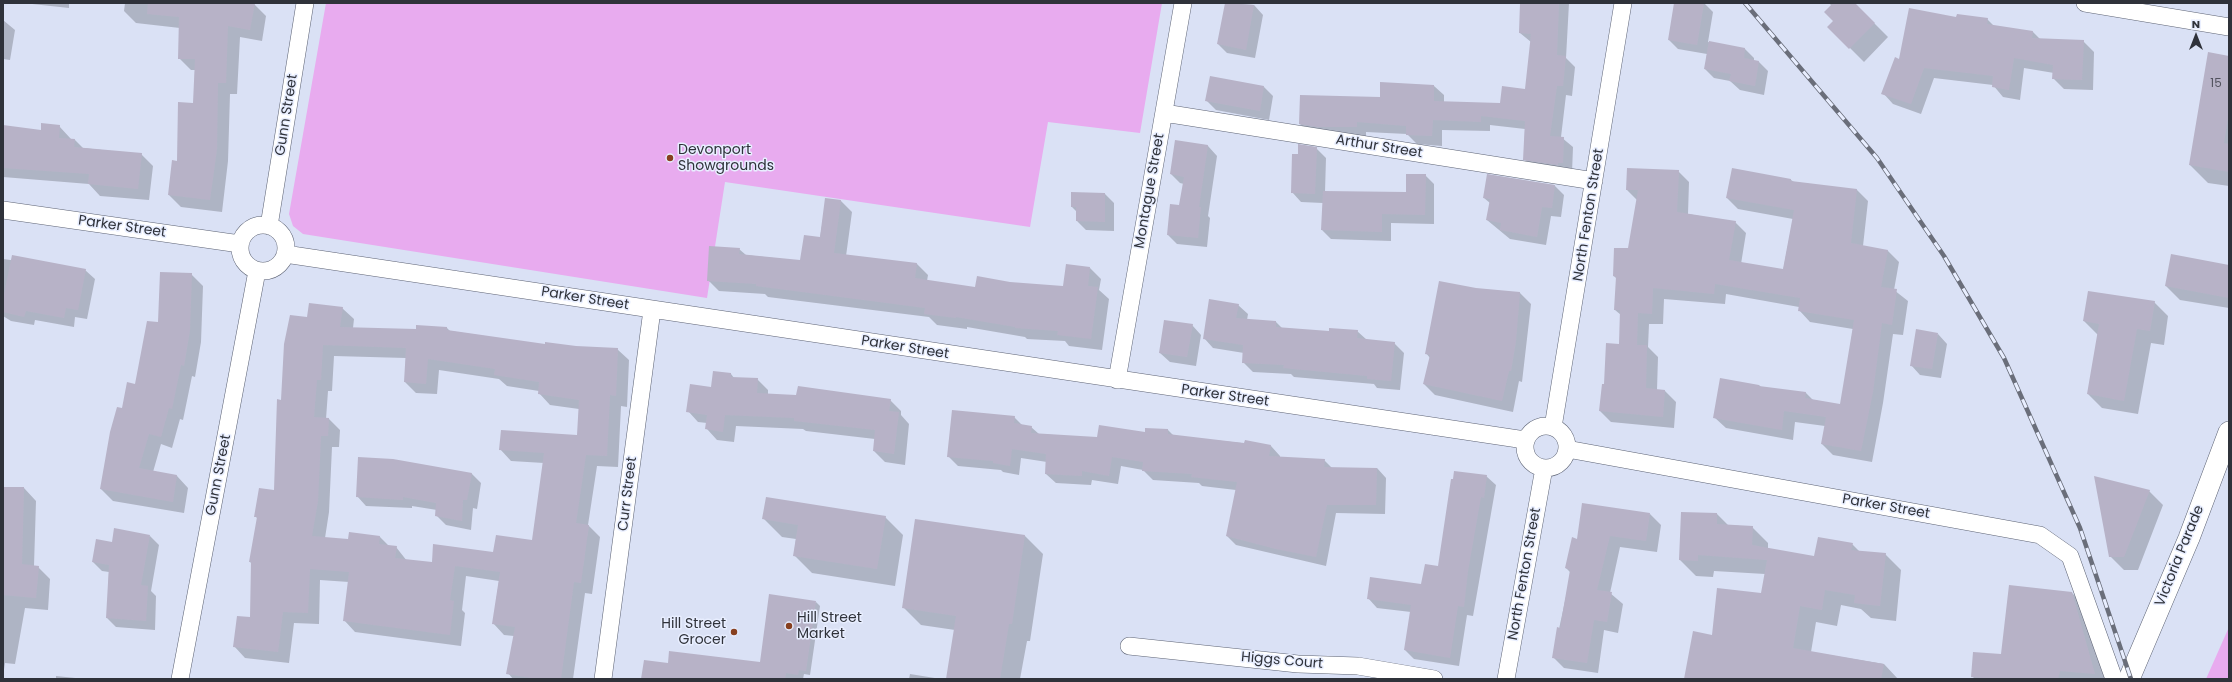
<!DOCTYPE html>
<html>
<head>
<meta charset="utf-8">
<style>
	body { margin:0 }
	#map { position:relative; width:2232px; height:682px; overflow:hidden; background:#dae1f5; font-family:Poppins,sans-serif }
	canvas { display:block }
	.frame { position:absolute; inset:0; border:4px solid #2f323a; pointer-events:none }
	.north { position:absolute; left:2176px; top:16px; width:40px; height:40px; -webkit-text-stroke:3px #e8eeff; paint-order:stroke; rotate:0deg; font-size:11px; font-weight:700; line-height:16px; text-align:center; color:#2f323a }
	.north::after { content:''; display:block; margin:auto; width:14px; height:18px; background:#2f323a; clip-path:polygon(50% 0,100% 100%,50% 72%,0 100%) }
</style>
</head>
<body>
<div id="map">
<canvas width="2232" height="682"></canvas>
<div class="frame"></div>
<div class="north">N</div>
</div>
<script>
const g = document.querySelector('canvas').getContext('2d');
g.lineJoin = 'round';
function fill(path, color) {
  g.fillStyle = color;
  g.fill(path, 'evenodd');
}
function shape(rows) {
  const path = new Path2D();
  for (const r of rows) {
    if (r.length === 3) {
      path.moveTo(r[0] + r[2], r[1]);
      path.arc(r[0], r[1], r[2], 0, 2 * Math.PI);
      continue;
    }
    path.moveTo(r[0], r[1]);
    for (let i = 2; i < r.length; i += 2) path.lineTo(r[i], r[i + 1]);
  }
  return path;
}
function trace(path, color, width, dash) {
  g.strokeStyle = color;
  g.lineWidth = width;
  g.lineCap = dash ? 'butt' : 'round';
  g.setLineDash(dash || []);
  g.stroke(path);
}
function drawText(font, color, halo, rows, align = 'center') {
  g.font = font + ' Poppins,sans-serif';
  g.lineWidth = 3;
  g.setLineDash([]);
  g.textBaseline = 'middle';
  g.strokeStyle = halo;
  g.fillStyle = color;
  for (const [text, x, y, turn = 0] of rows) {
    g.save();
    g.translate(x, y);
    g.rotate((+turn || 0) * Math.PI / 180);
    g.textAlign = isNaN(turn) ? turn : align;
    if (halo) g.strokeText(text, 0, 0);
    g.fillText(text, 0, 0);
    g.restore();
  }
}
const green = shape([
	[326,3,1162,3,1140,133,1048,122,1030,227,725,182,707,298,303,234,293,226,289,214],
	[2229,627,2229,679,2206,679]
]);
const shadow = shape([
	[23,3,69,3,69,8],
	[125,3,246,3,254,4,266,16,262,41,240,37,237,94,230,94,228,161,222,212,181,207,169,195,194,104,195,70,191,70,179,58,180,28,136,23,124,11],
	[1226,3,1254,5,1263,15,1255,58,1227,53,1218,44],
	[1521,3,1569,3,1566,58,1575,67,1572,96,1566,95,1561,137,1573,147,1572,173,1534,169,1524,159,1525,129,1490,125,1490,131,1442,130,1442,146,1417,144,1407,134,1366,132,1366,137,1310,134,1300,124,1381,98,1434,86,1444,95,1444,102,1501,104,1526,90,1531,42,1520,33],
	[1675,3,1704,3,1713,12,1708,42,1745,49,1754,58,1754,61,1759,62,1768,71,1764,95,1740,90,1730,81,1714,78,1705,69,1707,54,1678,49,1669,40],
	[1829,3,1854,3,1888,37,1864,62,1829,27,1834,21,1832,6],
	[1957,18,1987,19,1995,27,2033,32,2040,39,2083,41,2094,52,2093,90,2064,89,2053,78,2054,73,2024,68,2020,100,2003,97,1993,85,1934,78,1921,114,1893,104,1883,93,1900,60],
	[3,20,15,30,10,60,3,59],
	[2229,57,2229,186,2208,183,2190,165],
	[1264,87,1273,96,1269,120,1216,110,1206,100],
	[3,126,42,131,59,126,71,139,75,140,83,148,141,154,153,166,149,200,100,196,89,184,3,177],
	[1176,141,1208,146,1217,156,1208,216,1210,218,1207,247,1177,244,1168,235,1180,206,1184,184,1180,183,1171,174],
	[1316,148,1326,158,1325,192,1407,193,1425,175,1434,184,1434,224,1391,223,1391,241,1331,239,1322,230,1323,203,1301,202,1292,192,1299,155],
	[1678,171,1689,182,1688,214,1735,222,1746,233,1741,264,1783,271,1793,219,1738,209,1727,198,1791,180,1794,182,1857,190,1868,201,1863,246,1888,251,1899,262,1894,290,1908,301,1903,335,1893,334,1883,403,1872,462,1833,455,1822,444,1825,426,1795,422,1793,440,1726,428,1714,417,1759,385,1761,387,1806,393,1813,400,1841,405,1853,329,1810,322,1799,310,1799,307,1726,294,1725,304,1664,299,1663,324,1649,324,1648,347,1658,357,1657,390,1665,391,1676,402,1674,428,1611,422,1600,411,1605,385,1620,345,1621,315,1615,310,1617,279,1614,276,1629,249,1637,200,1627,190],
	[1555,186,1564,195,1561,217,1551,216,1546,245,1510,239,1487,220,1490,203,1484,198],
	[1105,194,1114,203,1114,231,1086,230,1077,221,1077,212,1072,207],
	[826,199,841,201,852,212,846,256,917,264,928,275,927,281,976,288,1010,283,1064,287,1090,268,1101,279,1099,290,1109,299,1102,350,1069,346,1065,341,1027,339,1025,337,967,327,967,329,937,325,929,317,768,297,765,294,719,291,708,280,739,249,746,255,801,261,820,238],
	[3,259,85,270,95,279,87,319,75,317,74,327,35,320,34,325,11,321,3,316],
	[2229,266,2229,308,2180,300,2166,286],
	[191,274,203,286,201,342,195,377,192,376,183,420,180,419,172,448,161,444,153,472,177,476,188,488,184,513,113,501,101,489,123,409,136,385,159,323],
	[1476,289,1520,293,1531,304,1522,382,1519,381,1513,412,1435,395,1424,384,1430,358,1426,353],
	[2154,302,2168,316,2164,345,2151,343,2138,414,2102,408,2088,394,2098,335,2084,321],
	[1238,305,1248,314,1247,320,1276,322,1282,328,1330,332,1357,331,1367,340,1394,343,1404,353,1400,390,1377,388,1374,384,1294,377,1291,374,1253,372,1243,362,1244,353,1213,348,1204,338],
	[342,308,354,319,353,328,417,330,447,328,450,331,546,345,617,349,629,360,627,407,621,406,618,467,597,466,588,525,600,537,592,594,585,593,573,679,513,679,508,673,514,636,504,635,493,623,499,581,466,576,462,610,465,613,461,646,355,632,344,620,349,582,320,580,319,624,294,623,289,663,245,658,234,646,251,619,252,564,250,562,258,519,255,516,275,492,282,401,308,318],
	[334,356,406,358,405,382,416,393,437,394,439,370,499,379,507,386,539,391,539,393,550,405,579,409,578,436,500,449,511,461,544,463,533,541,494,554,433,563,407,561,396,547,389,546,380,537,349,540,325,538,329,512,332,447,339,447,340,430,329,419,326,419,328,391,332,391],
	[1192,325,1201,335,1196,366,1170,362,1160,353],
	[1938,334,1947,344,1941,378,1920,375,1911,365],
	[731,374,734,378,757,379,768,390,768,395,890,400,901,411,901,415,909,424,905,465,885,462,874,451,875,439,806,431,803,429,736,426,734,442,717,440,707,429,707,423,698,422,688,411,712,388],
	[1014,417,1022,425,1031,427,1039,434,1098,438,1168,430,1174,436,1271,446,1280,456,1280,458,1324,460,1332,468,1377,468,1386,478,1385,514,1336,513,1326,566,1236,545,1227,536,1236,490,1202,486,1199,483,1153,480,1143,470,1121,466,1118,484,1092,480,1091,485,1056,483,1046,474,1047,462,1021,458,1019,475,1003,472,1001,470,958,466,948,456],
	[394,460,472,474,481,483,477,509,473,508,471,530,446,525,437,516,437,510,412,506,412,508,366,506,357,496],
	[1486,476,1496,485,1473,616,1467,615,1459,666,1414,659,1405,650,1411,612,1377,608,1368,598,1422,585,1439,567],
	[3,488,24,488,36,501,34,566,38,567,50,579,48,610,25,608,15,664,5,663,3,676],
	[2149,491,2163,505,2138,570,2124,570,2110,556],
	[1650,514,1661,525,1657,552,1620,547,1610,593,1623,604,1618,633,1604,630,1598,673,1564,668,1553,657,1571,573,1566,568,1578,540],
	[1717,514,1728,525,1752,527,1768,543,1768,549,1815,557,1852,544,1860,552,1885,554,1901,570,1896,621,1871,618,1861,609,1841,605,1837,626,1816,622,1811,652,1884,664,1898,679,1685,679,1713,636,1762,594,1765,574,1714,571,1713,577,1696,576,1680,560],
	[885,517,903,535,895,586,812,573,794,555,796,539,782,537,764,519],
	[916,521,1025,536,1043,554,1030,641,1027,641,1020,679,947,679,955,630,921,625,903,607],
	[150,536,159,545,151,591,156,596,155,630,116,627,107,618,109,572,102,571,93,562],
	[2072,593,2090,611,2109,679,1975,679,1972,676,2002,655],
	[816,602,820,606,810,675,804,674,803,679,642,679,669,664,761,663],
	[910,674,941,679,909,679],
	[56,676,85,679,56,679]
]);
const building = shape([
	[148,3,255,3,250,30,228,26,226,83,218,83,217,149,210,200,168,195,172,160,177,161,178,102,193,103,195,59,178,59,179,17,147,14],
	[1225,3,1254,5,1246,50,1217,44],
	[1520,3,1559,3,1557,55,1566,56,1563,86,1557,86,1550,136,1564,137,1563,163,1558,163,1558,165,1523,160,1525,121,1481,116,1481,122,1433,120,1432,136,1406,135,1406,126,1357,122,1357,127,1317,127,1299,124,1300,95,1380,97,1380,82,1434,85,1434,101,1500,103,1502,86,1525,89,1531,34,1519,33],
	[1674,3,1704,3,1697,45,1668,40],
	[1833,3,1855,3,1875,23,1849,49,1827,27,1833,21,1824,12],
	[1909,8,1956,17,1957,14,1988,18,1987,24,2033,31,2032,38,2084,40,2082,80,2052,79,2053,65,2014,58,2009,90,1992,87,1993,76,1924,68,1911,104,1881,94,1895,57,1899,59],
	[1709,41,1745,48,1744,58,1759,61,1755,86,1729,81,1731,74,1704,69],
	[2208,52,2229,56,2229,112,2224,143,2229,144,2229,172,2189,165],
	[1210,76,1264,86,1260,111,1205,101],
	[41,123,60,125,59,138,75,139,74,147,142,153,138,189,88,184,89,174,3,168,3,125,41,130],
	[1175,140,1208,145,1199,207,1201,207,1198,238,1167,235,1170,204,1179,205,1184,177,1170,174],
	[1298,144,1317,147,1315,194,1291,193,1292,154,1298,154],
	[1627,168,1679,170,1677,212,1736,221,1729,260,1783,269,1794,210,1726,198,1732,168,1791,179,1791,181,1857,189,1851,243,1888,250,1881,287,1897,289,1892,325,1882,323,1873,392,1861,451,1821,444,1826,417,1784,411,1782,430,1713,418,1720,378,1759,385,1759,386,1806,392,1805,398,1840,404,1854,320,1798,311,1800,298,1715,284,1714,294,1653,288,1652,314,1638,313,1637,345,1647,345,1646,388,1665,390,1663,417,1599,411,1602,384,1604,384,1606,343,1619,344,1620,310,1614,310,1616,277,1613,276,1614,248,1628,248,1638,190,1626,190],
	[1406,174,1426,174,1425,215,1382,214,1382,232,1321,230,1323,191,1406,192],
	[1487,174,1555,185,1552,208,1542,207,1537,237,1500,230,1501,223,1486,220,1490,199,1483,198],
	[1071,192,1105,193,1105,222,1076,221,1076,207,1071,207],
	[825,198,841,200,834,253,917,263,915,278,975,287,977,276,1010,282,1063,286,1066,264,1090,267,1088,286,1098,287,1091,339,1057,335,1058,331,1015,328,1015,327,956,317,956,318,924,314,925,308,756,286,756,284,707,281,709,246,740,248,739,254,800,260,804,235,820,237],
	[2171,254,2229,265,2229,298,2165,286],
	[12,255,86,269,78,310,66,308,64,318,26,311,24,317,3,312,3,299],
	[160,272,192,273,190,330,184,366,181,365,172,409,169,408,161,437,149,434,139,468,177,475,173,502,100,489,110,432,117,407,122,408,127,382,135,384,147,321,158,322],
	[1439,281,1476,288,1520,292,1516,341,1511,371,1509,371,1502,401,1423,384,1430,355,1425,354],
	[2088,291,2155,301,2150,331,2137,329,2124,401,2087,394,2099,324,2083,321],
	[1209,299,1239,304,1236,318,1276,321,1276,327,1329,331,1329,328,1358,330,1357,338,1395,342,1391,381,1367,379,1367,376,1283,368,1284,365,1242,363,1243,345,1203,339],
	[309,303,343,307,340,327,416,329,416,325,447,327,447,330,545,344,545,342,576,346,618,348,616,396,610,395,607,456,586,455,576,523,589,525,581,583,574,582,561,679,537,679,506,674,515,627,492,624,500,572,455,566,450,600,454,601,450,635,343,621,349,572,310,569,308,613,283,612,278,652,233,647,237,616,250,617,251,562,249,562,257,517,254,517,259,488,274,490,277,399,281,400,284,344,290,315,307,317],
	[323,345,406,348,404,382,426,384,428,359,495,369,494,375,539,382,538,394,579,400,577,435,501,430,499,450,544,453,532,540,496,535,493,552,433,544,432,562,395,558,397,546,379,544,380,536,349,532,348,539,312,536,318,501,321,436,328,436,329,418,314,417,317,380,321,380],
	[1164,320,1193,324,1187,357,1159,353],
	[1916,329,1938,333,1932,369,1910,366],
	[713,371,731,373,731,377,758,378,757,393,796,395,798,386,891,399,889,411,899,412,894,454,873,451,875,430,794,421,794,418,725,415,723,432,705,429,707,415,686,412,690,384,711,387],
	[952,410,1015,416,1014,423,1032,426,1031,433,1097,437,1099,425,1145,432,1145,428,1168,429,1168,434,1244,443,1245,440,1271,445,1269,456,1325,459,1324,467,1377,468,1376,505,1327,505,1316,557,1276,549,1226,536,1237,482,1191,477,1192,474,1142,471,1143,462,1112,457,1109,476,1082,471,1082,476,1045,474,1046,454,1012,449,1010,466,993,463,993,461,947,457],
	[358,457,393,459,472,473,467,500,463,500,462,521,435,516,436,503,403,497,403,500,356,497],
	[1454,471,1487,475,1484,498,1481,497,1468,571,1464,607,1458,606,1450,658,1404,650,1411,605,1367,599,1370,577,1421,584,1425,564,1438,566,1451,479,1453,479],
	[2094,476,2150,490,2124,557,2109,557],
	[3,487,24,487,22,564,39,566,36,598,3,595],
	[766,497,886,516,877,569,793,556,798,525,762,519],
	[1582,503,1650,513,1646,541,1610,536,1597,590,1612,592,1607,622,1594,620,1587,663,1552,658,1557,627,1560,628,1570,570,1565,568,1572,537,1577,539],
	[1681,512,1717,513,1717,524,1753,526,1752,545,1814,556,1818,537,1853,543,1851,550,1886,553,1880,606,1854,603,1855,595,1825,590,1822,610,1800,606,1793,648,1884,664,1881,679,1684,679,1693,631,1712,635,1717,588,1761,593,1767,560,1698,555,1698,561,1679,560],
	[915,519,1025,535,1012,624,1009,624,1000,679,946,679,956,616,902,608],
	[114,528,150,535,141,585,148,586,146,621,106,618,109,565,92,562,96,539,112,542],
	[2009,585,2072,592,2095,674,2060,671,2058,679,1995,679,1971,677,1973,652,2001,654],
	[769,594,816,601,806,671,799,670,798,675,786,673,785,679,641,679,644,660,668,663,669,651,760,662]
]);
const minor = shape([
	[2085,3,2229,27],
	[1164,113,1594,181],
	[3,210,240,244],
	[263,248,23],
	[269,226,305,3],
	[285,254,1525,440],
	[1117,380,1183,3],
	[1546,447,21],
	[1553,427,1623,3],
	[1567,449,2040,535,2070,556,2114,679],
	[1129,646,1298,664,1358,666,1434,679],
	[180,679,257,271],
	[603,679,652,310],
	[1506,679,1544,468]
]);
const tertiary = shape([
	[2129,679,2189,538,2229,432]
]);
const rail = shape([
	[1745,3,1877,158,1944,256,2004,358,2080,528,2131,679]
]);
const markers = [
	[670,158,4,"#873f1f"],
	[789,626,4,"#873f1f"],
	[734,632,4,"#873f1f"]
];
const numberNames = [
	["15",2216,84]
];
const streetNames = [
	["Gunn Street",287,115,-81],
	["Arthur Street",1379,147,9],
	["Montague Street",1150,191,-80],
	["North Fenton Street",1589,215,-81],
	["Parker Street",122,227,8],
	["Parker Street",585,299,9],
	["Parker Street",905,348,9],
	["Parker Street",1225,396,8],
	["Gunn Street",219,475,-79],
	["Curr Street",628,494,-83],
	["Parker Street",1886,507,10],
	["Victoria Parade",2180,556,-68],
	["North Fenton Street",1525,574,-80],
	["Higgs Court",1282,661,5]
];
const poiNames = [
	["Devonport",678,150],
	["Showgrounds",678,166],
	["Hill Street",797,618],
	["Market",797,634],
	["Hill Street",726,624,"right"],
	["Grocer",726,640,"right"]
];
fill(green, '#e8abef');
fill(shadow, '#0003');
fill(building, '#b7b2c7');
trace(minor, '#5e6475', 18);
trace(tertiary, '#5e6475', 22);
trace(minor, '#fff', 17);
trace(tertiary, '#fff', 21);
trace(rail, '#6a6e7a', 4.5);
trace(rail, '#e8eeff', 3, [9]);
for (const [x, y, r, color] of markers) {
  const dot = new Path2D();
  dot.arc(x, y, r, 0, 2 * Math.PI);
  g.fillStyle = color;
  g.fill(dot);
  trace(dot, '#e8eeff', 1.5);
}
drawText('12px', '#51525d', null, numberNames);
drawText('14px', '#2f323a', '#e8eeff', streetNames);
drawText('14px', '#2f323a', '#e8eeff', poiNames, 'left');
</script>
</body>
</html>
